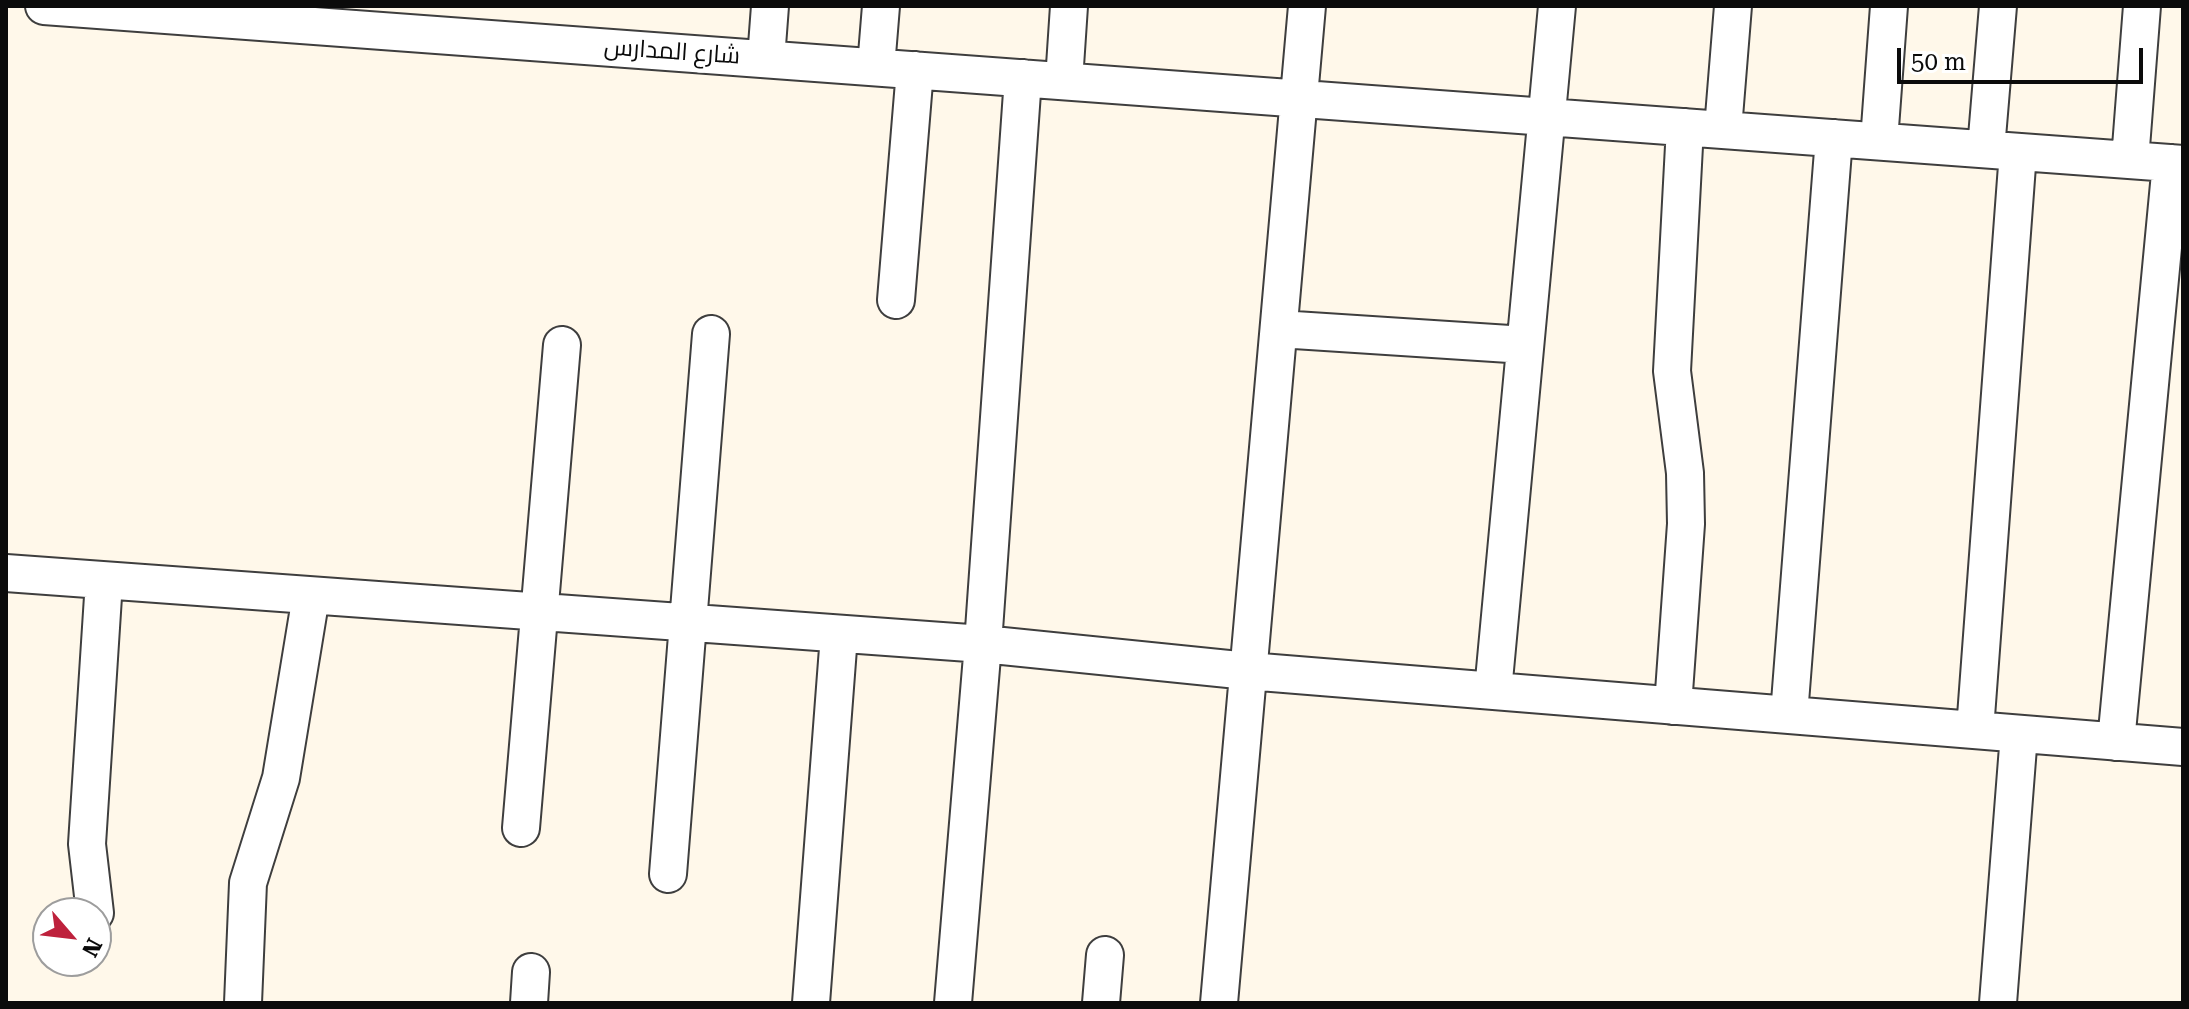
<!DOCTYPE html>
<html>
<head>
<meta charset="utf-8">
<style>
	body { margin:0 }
	#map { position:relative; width:2189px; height:1009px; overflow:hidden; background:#fff8ea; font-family:"Roboto Serif",serif }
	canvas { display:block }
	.frame { position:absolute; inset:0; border:8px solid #0b0b0b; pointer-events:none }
	.north { position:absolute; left:32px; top:897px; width:80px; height:80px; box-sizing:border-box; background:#fff; border:2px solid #9d9d9d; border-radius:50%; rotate:118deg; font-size:22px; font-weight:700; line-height:32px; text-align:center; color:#0b0b0b }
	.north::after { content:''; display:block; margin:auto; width:28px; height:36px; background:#be213c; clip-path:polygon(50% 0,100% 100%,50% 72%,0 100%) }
	.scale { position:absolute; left:1897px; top:48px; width:246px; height:36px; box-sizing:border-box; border:4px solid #0b0b0b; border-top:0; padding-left:10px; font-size:24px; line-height:28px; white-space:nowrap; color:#0b0b0b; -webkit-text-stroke:6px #fff; paint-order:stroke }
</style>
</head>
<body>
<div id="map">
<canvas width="2189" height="1009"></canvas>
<div class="frame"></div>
<div class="north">N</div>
<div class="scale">50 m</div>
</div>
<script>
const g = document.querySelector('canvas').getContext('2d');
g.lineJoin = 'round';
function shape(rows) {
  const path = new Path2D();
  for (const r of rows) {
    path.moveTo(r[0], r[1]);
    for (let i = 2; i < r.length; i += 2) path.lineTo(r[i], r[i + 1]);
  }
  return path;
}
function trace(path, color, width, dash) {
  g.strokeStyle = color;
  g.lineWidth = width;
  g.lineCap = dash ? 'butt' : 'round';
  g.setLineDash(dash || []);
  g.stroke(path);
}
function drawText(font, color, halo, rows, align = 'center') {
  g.font = font + ' "Roboto Serif",Cairo,serif';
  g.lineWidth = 8;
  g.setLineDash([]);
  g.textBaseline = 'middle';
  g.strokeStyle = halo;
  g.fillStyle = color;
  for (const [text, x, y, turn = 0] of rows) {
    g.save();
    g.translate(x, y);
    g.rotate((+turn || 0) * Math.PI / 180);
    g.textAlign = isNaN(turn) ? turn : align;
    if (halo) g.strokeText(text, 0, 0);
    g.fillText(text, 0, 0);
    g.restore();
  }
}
const street = shape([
	[44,6,2183,164],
	[766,59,770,6],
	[876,67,881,6],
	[1064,81,1069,6],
	[1723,129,1733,6],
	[1879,141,1889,6],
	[1986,149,1998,6],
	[2130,160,2142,6],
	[896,300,915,70],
	[1279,329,1525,345],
	[6,573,983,644,1248,671,2183,747],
	[1493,691,1557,6],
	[1673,706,1686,524,1685,473,1672,371,1685,127],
	[1789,715,1834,138],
	[1975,730,2018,152],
	[2116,742,2171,163],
	[521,828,562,345],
	[668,874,711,334],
	[95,913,87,844,104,581],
	[243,1003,248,883,281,778,311,596],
	[529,1003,531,972],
	[811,1003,839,635],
	[953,1003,983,644,1023,78],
	[1101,1003,1105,955],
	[1219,1003,1307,6],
	[1998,1003,2019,734]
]);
const streetNames = [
	["شارع المدارس",672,52,4]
];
trace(street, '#3e3e3e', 40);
trace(street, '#fff', 36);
drawText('24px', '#0b0b0b', '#fff', streetNames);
</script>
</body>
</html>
